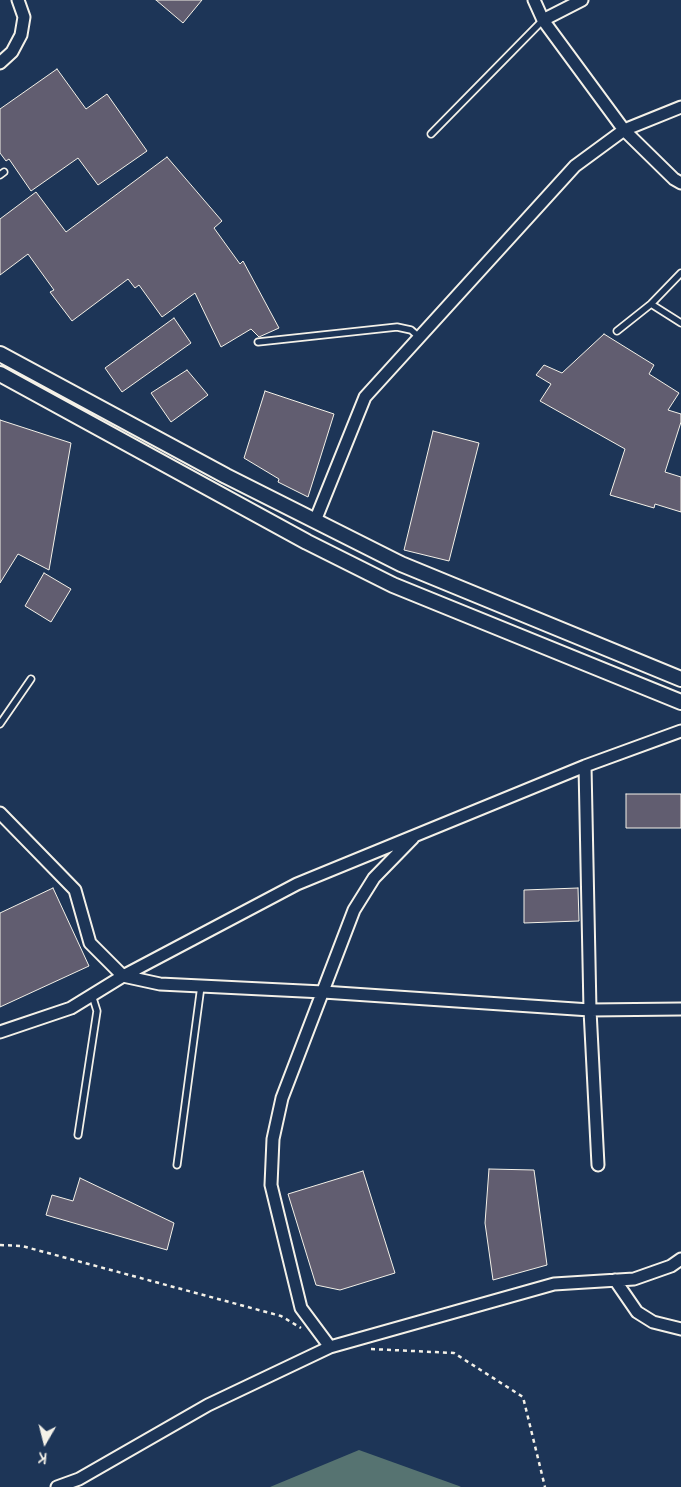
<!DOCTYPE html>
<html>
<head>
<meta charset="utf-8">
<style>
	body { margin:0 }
	#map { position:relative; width:681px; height:1487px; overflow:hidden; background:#1d3557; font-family:Pangolin,sans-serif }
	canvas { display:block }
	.north { position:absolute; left:20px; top:1417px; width:50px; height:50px; -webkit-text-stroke:4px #1d3557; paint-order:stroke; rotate:188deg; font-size:14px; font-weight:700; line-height:20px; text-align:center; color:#f4f1e8 }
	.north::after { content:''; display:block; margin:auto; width:18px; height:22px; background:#f4f1e8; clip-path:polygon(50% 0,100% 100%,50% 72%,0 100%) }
</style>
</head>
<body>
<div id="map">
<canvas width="681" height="1487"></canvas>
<div class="north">K</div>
</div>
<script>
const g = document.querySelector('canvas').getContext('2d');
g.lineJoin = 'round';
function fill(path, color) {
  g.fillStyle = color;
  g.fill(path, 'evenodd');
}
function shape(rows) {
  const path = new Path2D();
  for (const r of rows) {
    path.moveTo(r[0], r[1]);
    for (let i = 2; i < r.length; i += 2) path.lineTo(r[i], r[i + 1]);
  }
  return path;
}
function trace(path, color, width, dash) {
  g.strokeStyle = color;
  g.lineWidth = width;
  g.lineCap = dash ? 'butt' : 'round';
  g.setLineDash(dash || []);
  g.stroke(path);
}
const green = shape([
	[359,1450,459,1486,461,1487,270,1487]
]);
const building = shape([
	[156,0,202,0,183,23,156,0],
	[57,69,86,109,107,94,147,151,98,185,78,158,31,191,9,159,6,161,0,153,0,109,57,69],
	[167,157,222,221,214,228,240,264,243,261,279,328,259,337,251,329,221,347,195,293,162,317,139,285,135,288,128,279,72,321,50,292,54,290,28,254,0,275,0,219,36,192,66,232,167,157],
	[174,318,191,343,122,392,105,368,174,318],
	[604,334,654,365,649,374,679,393,668,410,681,414,681,422,665,472,681,477,681,512,655,504,654,508,610,495,625,449,540,401,551,384,536,375,544,365,562,373,604,334],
	[187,370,208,395,171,422,151,393,187,370],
	[265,391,334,414,308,497,278,482,279,479,244,458,265,391],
	[0,420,71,443,49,570,18,554,0,583,0,420],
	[433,431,479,443,449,561,404,550,433,431],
	[44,573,71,589,51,622,25,606,44,573],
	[626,794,681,794,681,828,626,828,626,794],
	[53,888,89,966,0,1007,0,913,53,888],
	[578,888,579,921,524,923,524,890,578,888],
	[489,1169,534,1170,547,1265,493,1280,485,1223,489,1169],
	[363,1171,395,1273,340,1290,316,1285,288,1194,363,1171],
	[80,1178,174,1223,167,1250,46,1215,52,1195,73,1201,80,1178]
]);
const path = shape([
	[0,1245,22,1246,281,1316,301,1328],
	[371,1349,454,1353,523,1397,545,1487]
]);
const service = shape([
	[431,134,543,20],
	[0,175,4,172],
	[651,304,681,323],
	[617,331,651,304,681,273],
	[258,342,397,327,411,330,419,337],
	[0,724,31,679],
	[78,1135,97,1011,92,995],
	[177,1165,201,986]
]);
const minor = shape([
	[534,0,543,20,624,130,674,179,681,183],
	[543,20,582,0],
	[0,63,12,52,21,35,24,17,18,0],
	[315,521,365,397,575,166,624,130,681,107],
	[585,766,590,1010,598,1165],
	[0,813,75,890,90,943,123,976,160,984,323,992,590,1010,681,1009],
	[0,1032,71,1008,123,976,297,884,585,766,681,731],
	[615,1280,637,1312,653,1322,681,1329],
	[330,1347,301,1308,271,1185,273,1139,282,1098,354,910,374,878,413,838],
	[57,1487,79,1479,208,1405,330,1347,554,1284,634,1279,671,1266,681,1259]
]);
const tertiary = shape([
	[0,354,226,476,401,564,681,679],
	[0,374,307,542,393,585,681,702]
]);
fill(green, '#567371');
fill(building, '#615d70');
trace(building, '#f4f1e8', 1);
trace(service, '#f4f1e8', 9);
trace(minor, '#f4f1e8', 15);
trace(tertiary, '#f4f1e8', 18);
trace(path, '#f4f1e8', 2.5, [4, 4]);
trace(service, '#1d3557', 5.5);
trace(minor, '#1d3557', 11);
trace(tertiary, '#1d3557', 14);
</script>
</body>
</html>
